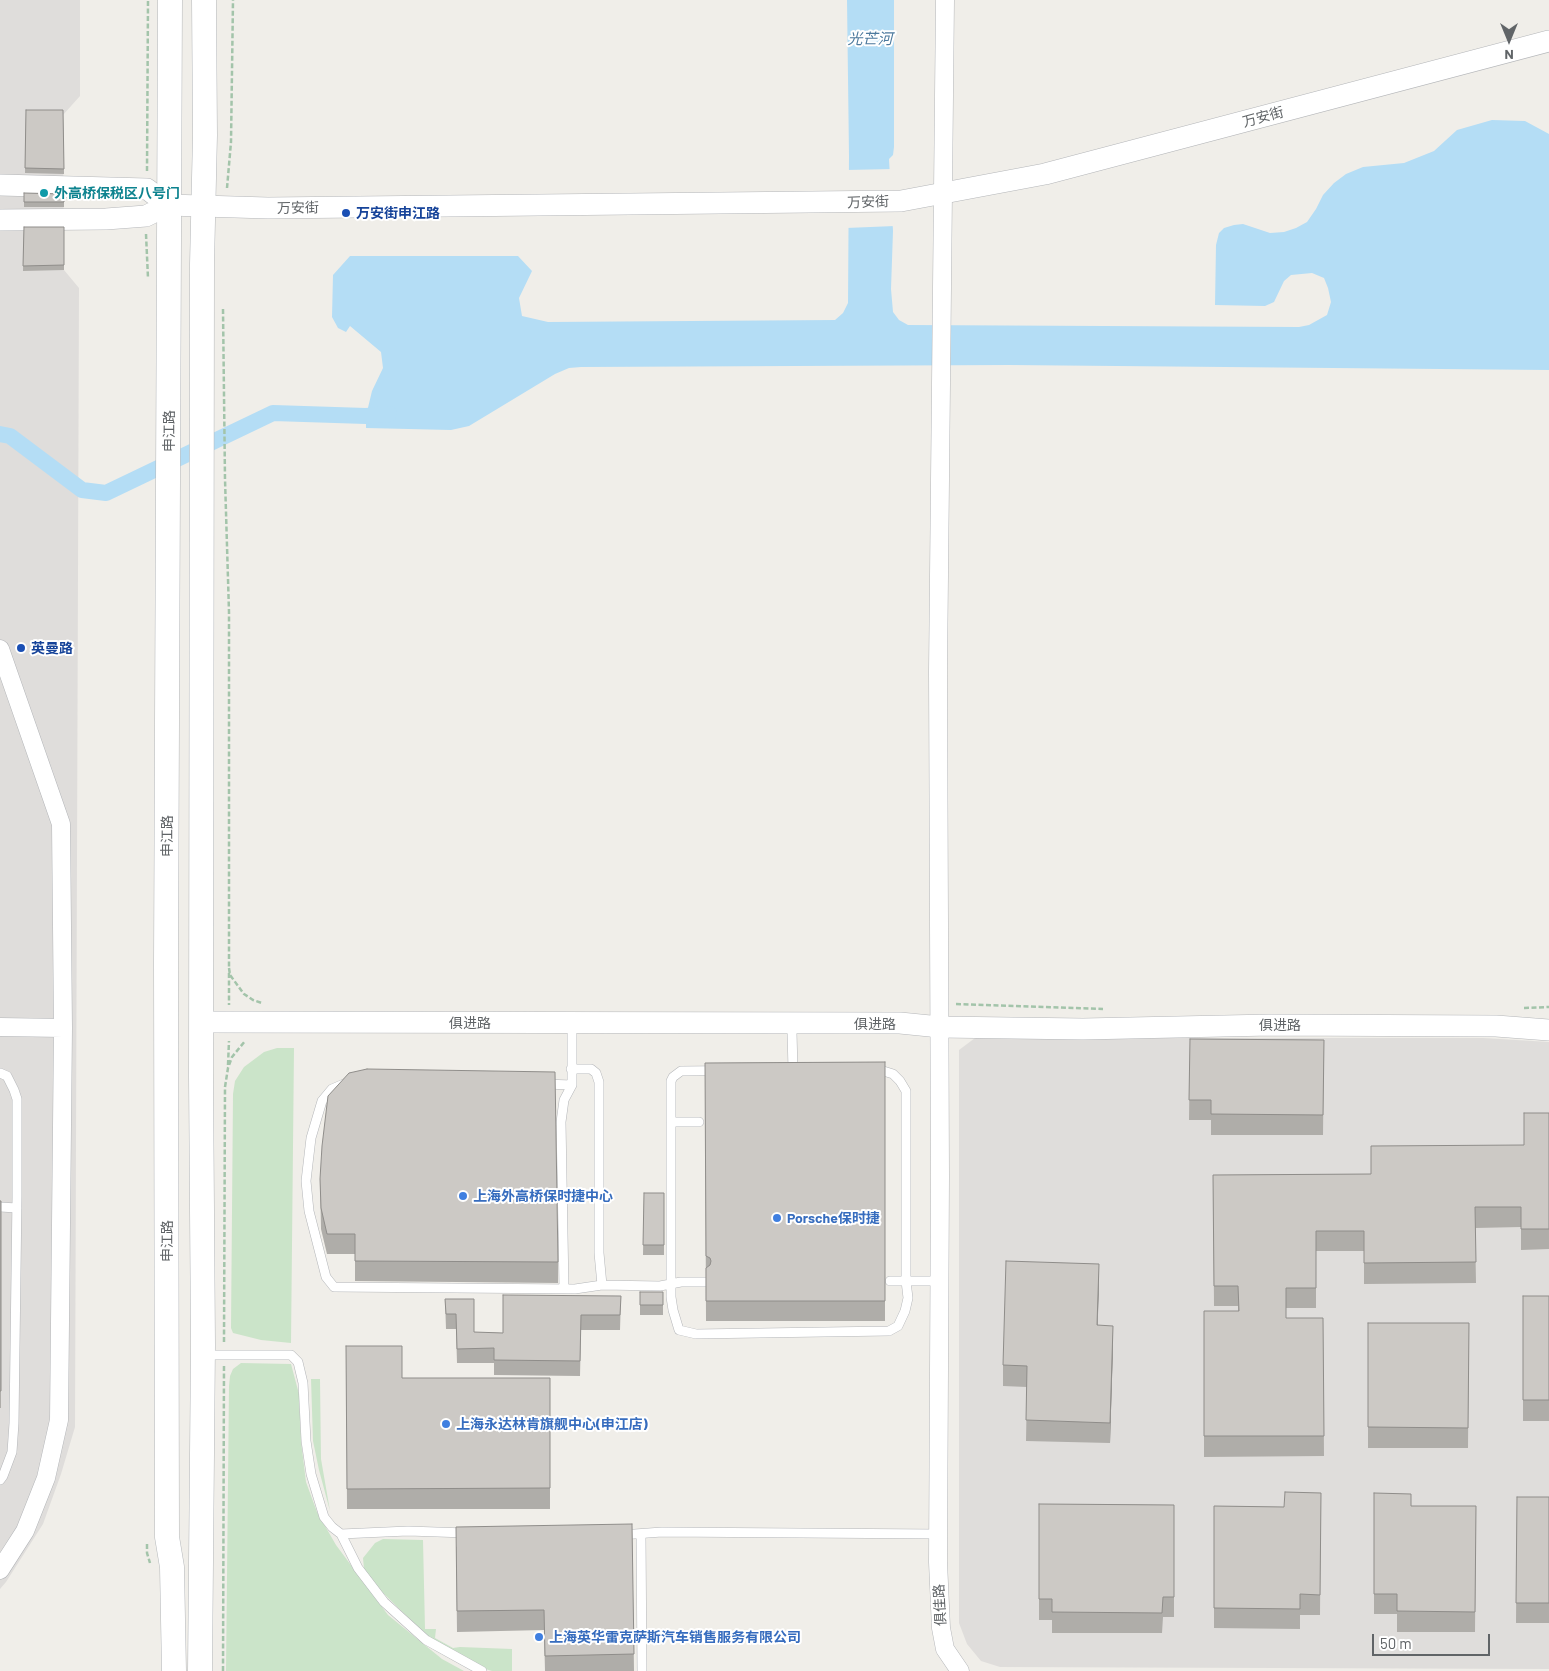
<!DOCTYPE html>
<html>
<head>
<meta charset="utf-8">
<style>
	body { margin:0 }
	#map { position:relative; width:1549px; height:1671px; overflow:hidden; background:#f0eee9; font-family:Barlow,sans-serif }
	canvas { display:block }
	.north { position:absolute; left:1484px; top:15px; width:50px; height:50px; -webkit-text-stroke:4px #fff; paint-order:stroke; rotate:180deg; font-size:14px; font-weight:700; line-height:20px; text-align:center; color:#606467 }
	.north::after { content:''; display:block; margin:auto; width:18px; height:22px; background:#606467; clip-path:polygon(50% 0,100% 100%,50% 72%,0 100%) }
	.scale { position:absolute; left:1372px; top:1634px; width:118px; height:22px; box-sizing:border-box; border:2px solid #606467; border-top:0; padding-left:6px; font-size:15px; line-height:18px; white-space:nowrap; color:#606467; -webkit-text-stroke:4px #fff; paint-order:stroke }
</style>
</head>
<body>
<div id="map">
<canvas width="1549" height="1671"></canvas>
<div class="north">N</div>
<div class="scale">50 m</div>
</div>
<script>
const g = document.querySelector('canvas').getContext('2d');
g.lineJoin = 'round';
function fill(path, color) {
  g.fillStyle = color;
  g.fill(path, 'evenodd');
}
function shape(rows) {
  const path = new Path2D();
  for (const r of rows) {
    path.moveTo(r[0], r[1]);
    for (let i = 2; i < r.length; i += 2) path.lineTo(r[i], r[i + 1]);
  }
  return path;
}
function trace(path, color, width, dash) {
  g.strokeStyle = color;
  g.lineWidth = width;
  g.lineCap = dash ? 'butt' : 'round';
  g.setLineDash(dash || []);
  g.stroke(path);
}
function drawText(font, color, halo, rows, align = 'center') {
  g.font = font + ' Barlow,"Noto Sans SC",sans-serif';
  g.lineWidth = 4;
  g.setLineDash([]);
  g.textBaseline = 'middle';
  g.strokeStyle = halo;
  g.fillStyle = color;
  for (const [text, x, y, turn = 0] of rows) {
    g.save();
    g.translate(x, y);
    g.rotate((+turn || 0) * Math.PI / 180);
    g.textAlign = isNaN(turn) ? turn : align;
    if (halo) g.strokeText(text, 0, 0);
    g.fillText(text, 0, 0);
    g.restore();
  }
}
const industrial = shape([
	[0,0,80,0,80,96,63,115,64,270,79,288,75,1427,61,1474,43,1524,6,1582,0,1589],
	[975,1038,1483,1038,1549,1042,1549,1669,1000,1667,981,1661,967,1644,959,1623,959,1050]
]);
const green = shape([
	[277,1048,294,1048,291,1343,261,1340,233,1333,231,1328,233,1094,235,1081,244,1067,264,1052],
	[241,1363,291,1364,299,1394,301,1441,306,1482,317,1512,336,1545,388,1615,442,1659,464,1671,226,1671,229,1386,230,1376,233,1369],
	[311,1379,320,1379,321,1459,330,1511,319,1470,313,1441],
	[383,1539,423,1540,425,1629,436,1629,435,1638,453,1648,460,1647,512,1649,512,1671,492,1671,479,1667,428,1637,378,1588,364,1569,363,1558,375,1543]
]);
const water = shape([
	[847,0,894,0,894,147,893,155,889,159,893,231,891,289,893,312,899,320,908,325,1299,327,1309,325,1327,315,1331,302,1328,288,1324,278,1312,273,1291,275,1284,281,1274,302,1265,306,1215,305,1216,245,1219,233,1224,228,1234,225,1243,224,1270,233,1284,232,1296,228,1307,222,1316,209,1323,195,1334,183,1346,174,1363,167,1404,163,1434,151,1457,130,1492,120,1525,121,1549,134,1549,370,1009,365,581,367,569,368,555,374,469,426,451,430,366,428,366,416,372,391,383,368,381,352,350,326,346,332,338,328,332,317,333,275,350,256,518,256,532,271,519,298,522,316,548,322,835,320,843,313,848,303,849,156]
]);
const pier = shape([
	[893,169,895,226,846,228,846,170]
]);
const canal = shape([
	[0,434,10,436,82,490,106,493,273,413,366,416,389,414]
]);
const path = shape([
	[147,171,148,0],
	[227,188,231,142,233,0],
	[146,234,148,278],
	[223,309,225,479,229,612,229,968],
	[229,968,230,975,244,994,253,1000,262,1003],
	[229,973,229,1005],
	[956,1004,1103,1009],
	[1524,1008,1549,1007],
	[228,1065,229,1041],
	[224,1342,225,1087,228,1068,232,1057,245,1041],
	[147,1544,147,1553,150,1563],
	[223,1671,224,1365]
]);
const service = shape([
	[792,1032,793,1070],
	[571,1069,591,1069,596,1073,599,1082,599,1253,602,1285],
	[877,1069,893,1074,900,1081,906,1091,906,1281,908,1298,905,1311,898,1326,889,1331,696,1334,679,1330,673,1310,671,1297,671,1081,673,1077,681,1071,877,1069],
	[0,1073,7,1076,14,1090,17,1099,17,1197,14,1423,12,1452,3,1476,0,1480],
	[346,1083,332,1089,322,1101,311,1138,306,1181,309,1211,326,1277,334,1287,575,1289,602,1285,660,1286,681,1282,705,1282],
	[544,1084,572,1085,572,1023],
	[671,1122,699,1122],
	[0,1207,17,1208],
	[890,1281,940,1281],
	[564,1289,561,1122,564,1100,572,1085],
	[204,1355,291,1355,298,1362,303,1383,306,1441,311,1474,324,1517,332,1527,341,1534,408,1531,466,1533],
	[341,1534,358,1568,384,1602,426,1640,482,1671],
	[621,1535,662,1532,938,1534],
	[641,1535,642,1671]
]);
const minor = shape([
	[945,0,938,671,940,1177,938,1562,941,1628,945,1649,960,1671],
	[0,649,61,824,63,1028,59,1420,46,1478,25,1531,0,1570],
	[0,1027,63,1028]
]);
const tertiary = shape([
	[0,185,147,189,168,205],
	[0,220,106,219,146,216,168,205,268,208,901,201,1045,174,1549,41],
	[201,1022,900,1023,940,1027,1083,1029,1271,1025,1496,1026,1549,1030]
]);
const secondary = shape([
	[170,0,166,962,167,1537,172,1567,174,1671],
	[200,1671,203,1345,201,1076,202,264,205,135,204,0]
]);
const wall = shape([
	[26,110,63,110,64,174,25,173],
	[24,193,64,194,64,207,24,207],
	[24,227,64,227,64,270,23,271],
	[1190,1039,1324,1040,1323,1135,1211,1135,1211,1120,1189,1120],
	[885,1062,885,1321,706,1321,705,1063],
	[1549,1113,1549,1249,1521,1250,1521,1227,1475,1228,1476,1283,1364,1284,1364,1251,1316,1251,1316,1308,1286,1308,1286,1318,1323,1318,1324,1456,1204,1457,1204,1311,1238,1311,1238,1306,1214,1306,1213,1175,1371,1174,1524,1145],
	[320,1179,558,1262,558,1283,355,1281,355,1254,327,1254,321,1229],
	[644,1193,664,1193,664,1255,643,1255],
	[0,1201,1,1201,1,1408,0,1408],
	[1099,1284,1097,1325,1113,1346,1110,1443,1026,1441,1027,1387,1003,1386,1003,1365],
	[640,1292,663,1292,663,1315,640,1315],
	[621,1296,620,1330,581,1330,580,1376,494,1375,494,1363,457,1363,456,1329,446,1329,445,1299,474,1332,503,1333],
	[1523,1296,1549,1296,1549,1421,1523,1421],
	[1368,1323,1469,1323,1468,1448,1368,1448],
	[346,1346,402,1378,550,1378,550,1509,347,1509],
	[1321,1493,1320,1615,1300,1615,1300,1629,1214,1628,1214,1506,1284,1507],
	[1374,1493,1411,1506,1476,1506,1475,1632,1397,1632,1397,1614,1374,1614],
	[1517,1497,1549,1497,1549,1623,1516,1623],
	[1039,1504,1174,1505,1174,1617,1163,1617,1162,1633,1052,1633,1052,1620,1039,1620],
	[632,1524,634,1671,545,1671,544,1630,457,1632,456,1547]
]);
const shadedWall = shape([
	[1099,1264,1099,1284,1097,1345,1097,1325],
	[1113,1326,1113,1346,1110,1443,1110,1423]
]);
const building = shape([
	[26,110,63,110,64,169,25,168,26,110],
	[24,193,64,194,64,202,24,202,24,193],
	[24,227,64,227,64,265,23,266,24,227],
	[1190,1039,1324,1040,1323,1115,1211,1114,1211,1100,1189,1100,1190,1039],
	[885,1062,885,1301,706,1301,706,1268,710,1265,711,1261,710,1258,706,1256,705,1063,885,1062],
	[367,1069,555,1072,558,1262,355,1261,355,1234,327,1234,321,1208,320,1179,322,1146,328,1096,349,1073,367,1069],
	[1524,1113,1549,1113,1549,1229,1521,1229,1521,1207,1475,1207,1476,1262,1364,1263,1364,1231,1316,1231,1316,1288,1286,1288,1286,1318,1323,1318,1324,1436,1204,1436,1204,1311,1239,1311,1238,1286,1214,1286,1213,1175,1371,1174,1371,1146,1524,1145,1524,1113],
	[644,1193,664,1193,664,1245,643,1245,644,1193],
	[0,1201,1,1201,1,1391,0,1391,0,1201],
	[1006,1261,1099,1264,1097,1325,1113,1326,1110,1423,1026,1420,1027,1366,1003,1365,1006,1261],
	[640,1292,663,1292,663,1305,640,1305,640,1292],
	[503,1295,621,1296,620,1315,581,1315,580,1361,494,1360,494,1348,457,1349,456,1314,446,1314,445,1299,474,1299,474,1332,503,1333,503,1295],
	[1523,1296,1549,1296,1549,1400,1523,1400,1523,1296],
	[1368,1323,1469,1323,1468,1428,1368,1427,1368,1323],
	[346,1346,402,1346,402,1378,550,1378,550,1488,347,1489,346,1346],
	[1285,1492,1321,1493,1320,1595,1300,1594,1300,1609,1214,1608,1214,1506,1284,1507,1285,1492],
	[1374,1493,1411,1494,1411,1506,1476,1506,1475,1612,1397,1611,1397,1594,1374,1594,1374,1493],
	[1517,1497,1549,1497,1549,1603,1516,1603,1517,1497],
	[1039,1504,1174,1505,1174,1597,1163,1597,1162,1613,1052,1612,1052,1599,1039,1599,1039,1504],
	[632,1524,634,1654,545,1656,544,1610,457,1611,456,1527,632,1524]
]);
const markers = [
	[44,193,5,"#0f9aa8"],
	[346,213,5,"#1a4fb4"],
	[21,648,5,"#1a4fb4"],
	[463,1196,5,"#3f7fe0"],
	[777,1218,5,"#3f7fe0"],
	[446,1424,5,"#3f7fe0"],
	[539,1637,5,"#3f7fe0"]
];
const streetNames = [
	["万安街",1263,117,-15],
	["万安街",868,202,-2],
	["万安街",298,208,-1],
	["申江路",169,431,-90],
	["申江路",167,836,-90],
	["俱进路",470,1023],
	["俱进路",875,1024],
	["俱进路",1280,1025],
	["申江路",167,1241,-90],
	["俱佳路",940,1605,-93]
];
const cultureNames = [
	["外高桥保税区八号门",54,193]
];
const transitNames = [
	["万安街申江路",356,213],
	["英曼路",31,648]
];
const shopNames = [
	["上海外高桥保时捷中心",473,1196],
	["Porsche保时捷",787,1218],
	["上海永达林肯旗舰中心(申江店)",456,1424],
	["上海英华雷克萨斯汽车销售服务有限公司",549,1637]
];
const waterNames = [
	["光芒河",870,39]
];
fill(industrial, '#dfdddb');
fill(green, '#cbe4c9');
fill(water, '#b4ddf5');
fill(pier, '#f0eee9');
trace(canal, '#b4ddf5', 16);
trace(service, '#b4b6b9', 10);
trace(minor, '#b4b6b9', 19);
trace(tertiary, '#b4b6b9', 22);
trace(secondary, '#b3b6b9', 25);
trace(path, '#a3c4aa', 2.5, [5, 2.5]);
trace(service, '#fff', 9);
trace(minor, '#fff', 18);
trace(tertiary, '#fff', 21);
trace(secondary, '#fff', 24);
fill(wall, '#afada9');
fill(shadedWall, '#8f8d8a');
fill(building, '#ccc9c5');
trace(building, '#8f8d8a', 1);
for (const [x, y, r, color] of markers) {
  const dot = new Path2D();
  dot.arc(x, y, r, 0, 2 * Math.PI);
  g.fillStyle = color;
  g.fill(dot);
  trace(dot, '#fff', 2);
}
drawText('14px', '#606467', '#fff', streetNames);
drawText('bold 14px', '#0d838f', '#fff', cultureNames, 'left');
drawText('bold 14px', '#164399', '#fff', transitNames, 'left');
drawText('bold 14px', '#366cbe', '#fff', shopNames, 'left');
drawText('italic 15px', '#4d7a9e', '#fff', waterNames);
</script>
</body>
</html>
